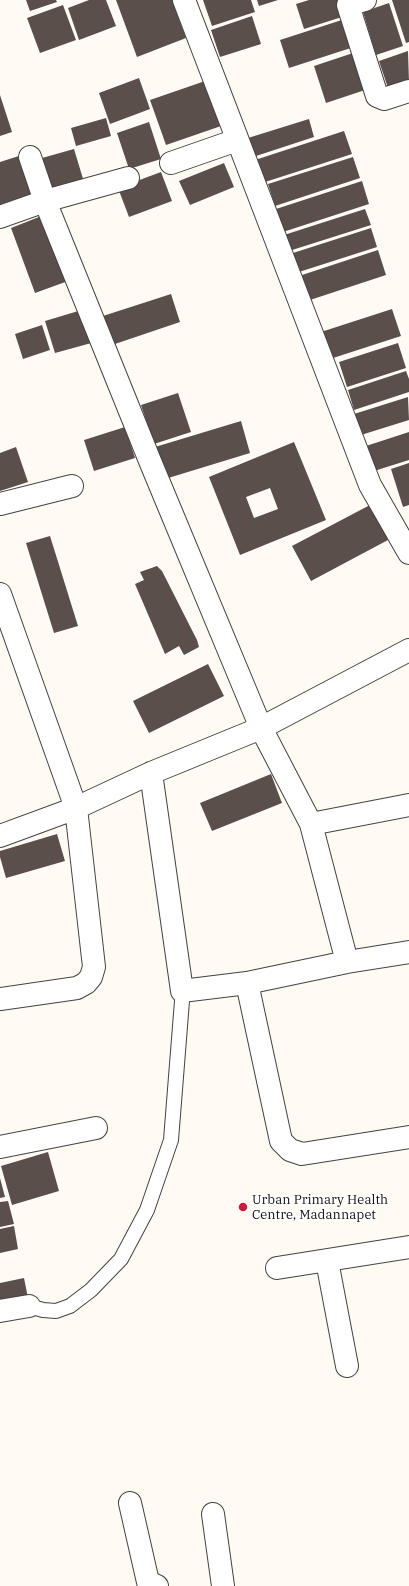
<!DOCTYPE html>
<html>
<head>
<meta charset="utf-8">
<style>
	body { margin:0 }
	canvas { display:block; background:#fffbf3 }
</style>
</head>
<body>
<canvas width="409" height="1586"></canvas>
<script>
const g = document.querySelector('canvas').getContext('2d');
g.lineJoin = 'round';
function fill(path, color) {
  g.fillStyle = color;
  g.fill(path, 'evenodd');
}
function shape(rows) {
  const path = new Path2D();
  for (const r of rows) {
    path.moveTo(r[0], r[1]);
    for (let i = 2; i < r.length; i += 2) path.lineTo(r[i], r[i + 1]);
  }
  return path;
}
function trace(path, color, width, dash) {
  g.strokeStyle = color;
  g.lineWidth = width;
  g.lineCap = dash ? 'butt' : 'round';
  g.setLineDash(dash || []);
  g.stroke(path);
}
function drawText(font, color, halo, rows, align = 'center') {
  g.font = font + ' "IBM Plex Serif",serif';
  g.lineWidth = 4;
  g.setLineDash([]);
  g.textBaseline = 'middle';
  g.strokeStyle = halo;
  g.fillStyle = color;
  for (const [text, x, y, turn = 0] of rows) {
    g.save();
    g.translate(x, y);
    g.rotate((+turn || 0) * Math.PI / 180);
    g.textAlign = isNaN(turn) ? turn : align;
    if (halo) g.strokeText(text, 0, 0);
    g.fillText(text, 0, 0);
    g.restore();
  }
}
const building = shape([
	[26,0,56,0,57,2,30,11],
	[89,0,106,0,116,26,79,40,68,8],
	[116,0,172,0,186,38,137,57],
	[203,0,251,0,255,12,212,26],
	[257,0,278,0,259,6],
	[309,0,337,0,342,17,304,29,296,4],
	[392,0,409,0,409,42,406,43],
	[389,3,403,46,376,55,363,12],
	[63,5,76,40,40,53,27,18],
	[252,16,261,44,220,57,211,30],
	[351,17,360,45,289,68,280,40],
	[359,51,371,88,326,103,314,66],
	[408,51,409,82,388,88,379,61],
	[139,78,150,109,110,124,99,93],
	[208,80,224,125,166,145,150,100],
	[0,95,12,132,0,136],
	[106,118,111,136,76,146,71,128],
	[309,119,314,137,253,157,248,138],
	[149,122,161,159,129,169,117,133],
	[344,131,352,154,262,183,255,160],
	[74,149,84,182,44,193,35,160],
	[22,155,35,195,0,207,0,162],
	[353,157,360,178,275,206,268,184],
	[224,163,234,187,190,205,179,181],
	[161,172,172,201,129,217,118,188],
	[362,181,369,204,283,232,276,209],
	[365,209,371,225,289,251,284,235],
	[44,215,68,281,35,293,11,228],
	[371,228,377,247,299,272,293,253],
	[378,250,386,275,310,300,302,275],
	[171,294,180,322,112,345,103,316],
	[85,309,95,342,55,353,45,321],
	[392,309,401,336,330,359,321,332],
	[42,325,50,350,23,359,15,334],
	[398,343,406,368,347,387,339,362],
	[406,371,409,379,409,392,354,410,348,390],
	[178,393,191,432,154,444,141,405],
	[408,397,409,420,361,435,354,414],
	[241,421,250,453,165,479,155,447],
	[125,427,135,458,94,471,84,440],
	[409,432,409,460,374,471,366,446],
	[294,442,326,520,240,555,209,477],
	[270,488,278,509,254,518,246,497],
	[16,447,28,482,0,491,0,453],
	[409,463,409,505,403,507,391,469],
	[370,505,388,540,311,581,292,546],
	[50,536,78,626,54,633,26,543],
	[157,566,162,571,197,640,199,647,184,655,179,646,165,654,135,584,144,580,140,572],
	[208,664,224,696,149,733,133,701],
	[271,774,282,803,212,831,200,803],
	[57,834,65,861,6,878,0,857,0,851],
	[48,1152,59,1191,12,1205,1,1166],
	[0,1178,5,1197,0,1198],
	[8,1201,14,1224,0,1227,0,1202],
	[14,1226,18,1249,0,1253,0,1229],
	[24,1278,29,1303,0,1309,0,1283]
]);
const service = shape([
	[29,1306,43,1310,56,1311,70,1306,91,1290,121,1259,147,1210,171,1140,182,1001,182,991]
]);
const minor = shape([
	[365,0,348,5,377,96,384,99,409,91],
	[30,157,45,201,128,178],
	[171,163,237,140],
	[0,217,45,201,150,461,261,728,311,824,347,962],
	[0,504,72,486],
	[0,594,76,808,94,967,91,977,86,983,77,988,0,999],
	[151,773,182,991,247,983,347,962,409,952],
	[311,824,409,805],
	[0,836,76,808,151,773,261,728,409,650],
	[247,983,281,1141,290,1150,302,1154,409,1137],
	[0,1147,96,1128],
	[327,1261,347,1366],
	[277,1268,409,1247],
	[0,1311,29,1306],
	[130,1503,148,1582,157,1586],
	[213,1514,223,1586]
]);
const tertiary = shape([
	[184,0,370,485,409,553]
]);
const markers = [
	[243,1207,5,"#cf193c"]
];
const poiNames = [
	["Urban Primary Health",252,1200],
	["Centre, Madannapet",252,1215]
];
fill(building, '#5a4f4b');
trace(service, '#434343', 16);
trace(minor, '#434343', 24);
trace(tertiary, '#434343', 24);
trace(service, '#fff', 14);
trace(minor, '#fff', 22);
trace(tertiary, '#fff', 22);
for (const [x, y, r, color] of markers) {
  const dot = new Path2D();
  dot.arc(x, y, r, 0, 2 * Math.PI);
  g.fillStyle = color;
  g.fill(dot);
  trace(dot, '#fff', 1.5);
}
drawText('13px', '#101010', '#fff', poiNames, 'left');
</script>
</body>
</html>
